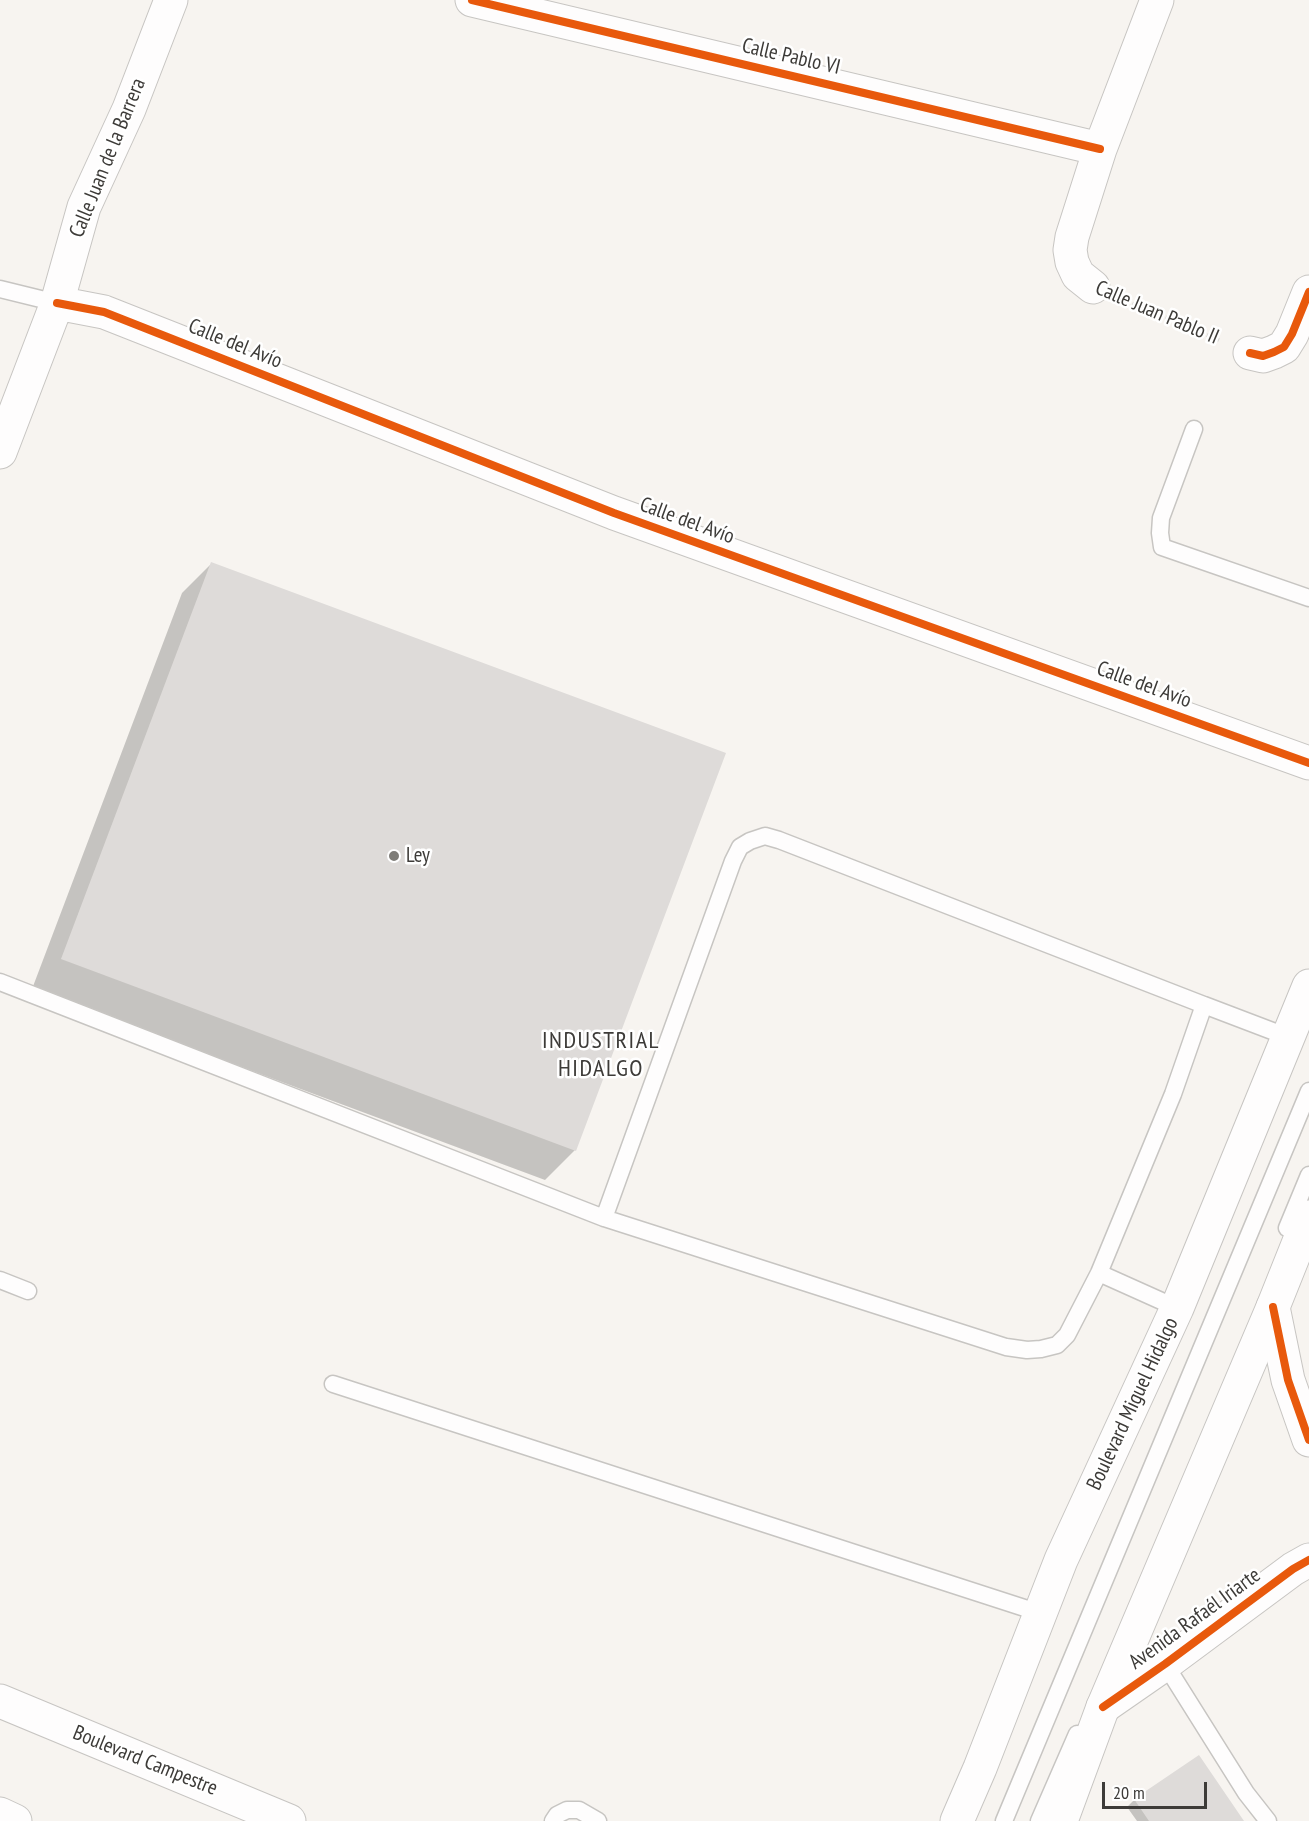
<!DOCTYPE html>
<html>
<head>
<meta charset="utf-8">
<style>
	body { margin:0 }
	#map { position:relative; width:1309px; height:1821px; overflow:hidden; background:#f7f4f0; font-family:"PT Sans Narrow",sans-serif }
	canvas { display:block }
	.scale { position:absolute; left:1102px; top:1782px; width:105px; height:27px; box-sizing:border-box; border:3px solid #3d3b38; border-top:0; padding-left:8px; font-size:18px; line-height:21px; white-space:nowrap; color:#3d3b38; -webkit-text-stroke:4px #fff; paint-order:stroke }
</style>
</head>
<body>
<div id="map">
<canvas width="1309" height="1821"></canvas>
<div class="scale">20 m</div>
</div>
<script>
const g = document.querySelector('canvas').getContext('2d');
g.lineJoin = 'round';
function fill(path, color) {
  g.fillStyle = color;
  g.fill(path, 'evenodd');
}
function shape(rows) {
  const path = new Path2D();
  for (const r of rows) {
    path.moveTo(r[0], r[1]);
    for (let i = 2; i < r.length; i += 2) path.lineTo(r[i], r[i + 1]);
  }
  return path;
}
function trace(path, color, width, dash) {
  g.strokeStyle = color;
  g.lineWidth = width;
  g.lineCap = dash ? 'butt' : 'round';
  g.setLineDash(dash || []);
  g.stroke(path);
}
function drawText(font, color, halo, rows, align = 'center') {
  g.font = font + ' "PT Sans Narrow",sans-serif';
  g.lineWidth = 5;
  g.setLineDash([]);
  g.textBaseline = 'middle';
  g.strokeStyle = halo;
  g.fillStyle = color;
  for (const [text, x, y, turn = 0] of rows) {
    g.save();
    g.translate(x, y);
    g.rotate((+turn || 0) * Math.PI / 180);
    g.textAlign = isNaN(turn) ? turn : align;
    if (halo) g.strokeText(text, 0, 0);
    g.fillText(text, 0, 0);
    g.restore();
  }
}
const shadow = shape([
	[212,563,575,1150,545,1180,32,989,182,593],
	[1198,1757,1242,1821,1137,1821,1127,1807,1134,1800]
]);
const building = shape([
	[211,562,726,753,576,1151,61,959],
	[1199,1755,1244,1821,1149,1821,1134,1799]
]);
const path = shape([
	[1124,300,1219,340]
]);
const service = shape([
	[0,289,57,303],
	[1194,429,1161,518,1160,533,1162,547,1309,598],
	[0,982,604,1218,1006,1347,1027,1350,1041,1349,1057,1345,1067,1335,1099,1273,1173,1094,1204,1005,779,840,765,836,750,841,740,847,733,861,604,1218],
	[1204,1005,1288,1037],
	[1287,1228,1309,1175],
	[1099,1273,1177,1308],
	[0,1280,28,1291],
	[333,1384,1040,1613],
	[1165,1664,1246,1793,1268,1821],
	[553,1821,557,1815,567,1810,579,1810,598,1821],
	[1004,1821,1309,1091],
	[1039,1821,1077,1734]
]);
const minor = shape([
	[472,0,1100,149],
	[1093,287,1078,275,1072,262,1070,250,1072,237,1100,149,1157,0],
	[57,303,104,312,614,513,1309,763],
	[1250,353,1263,356,1274,352,1284,347,1292,334,1309,292],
	[0,452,57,303,84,207,129,109,171,0],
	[1273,1307,1288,1380,1309,1440],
	[1103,1707,1165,1664,1293,1569,1309,1560]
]);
const secondary = shape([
	[0,1701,289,1821],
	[0,1814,15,1821],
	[957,1821,980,1768,1061,1560,1177,1308,1309,986],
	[1061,1821,1103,1707,1273,1307,1309,1217]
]);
const cycleway = shape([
	[472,0,1100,149],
	[57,303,104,312,614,513,1309,763],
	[1250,353,1263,356,1274,352,1284,347,1292,334,1309,292],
	[1273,1307,1288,1380,1309,1440],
	[1103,1707,1165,1664,1293,1569,1309,1560]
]);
const markers = [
	[394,856,6,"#7e7c78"]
];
const streetNames = [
	["Calle Pablo VI",791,57,13],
	["Calle Juan de la Barrera",108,158,-68],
	["Calle Juan Pablo II",1157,313,23],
	["Calle del Avío",235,344,22],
	["Calle del Avío",687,521,20],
	["Calle del Avío",1144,685,20],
	["Boulevard Miguel Hidalgo",1133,1404,-65],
	["Avenida Rafaél Iriarte",1195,1619,-36],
	["Boulevard Campestre",145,1761,22]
];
const poiNames = [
	["Ley",406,856]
];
const quarterNames = [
	["INDUSTRIAL",601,1041],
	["HIDALGO",601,1069]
];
fill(shadow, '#0003');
fill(building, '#dedbd9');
trace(service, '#c7c5c2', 19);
trace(minor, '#c7c5c2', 35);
trace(secondary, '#c7c5c2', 35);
trace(path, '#d8d8d6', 4, [6, 3]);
trace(service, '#fefdfd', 16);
trace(minor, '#fefdfd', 33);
trace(secondary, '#fefdfd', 33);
trace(cycleway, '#e8590c', 8);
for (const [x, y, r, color] of markers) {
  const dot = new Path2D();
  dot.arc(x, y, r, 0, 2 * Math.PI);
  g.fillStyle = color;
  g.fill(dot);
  trace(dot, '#fff', 2);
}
drawText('21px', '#3d3b38', '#fff', streetNames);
drawText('21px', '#3d3b38', '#fff', poiNames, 'left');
g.letterSpacing = '1.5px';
drawText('24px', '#3d3b38', '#fff', quarterNames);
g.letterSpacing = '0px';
</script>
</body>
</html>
